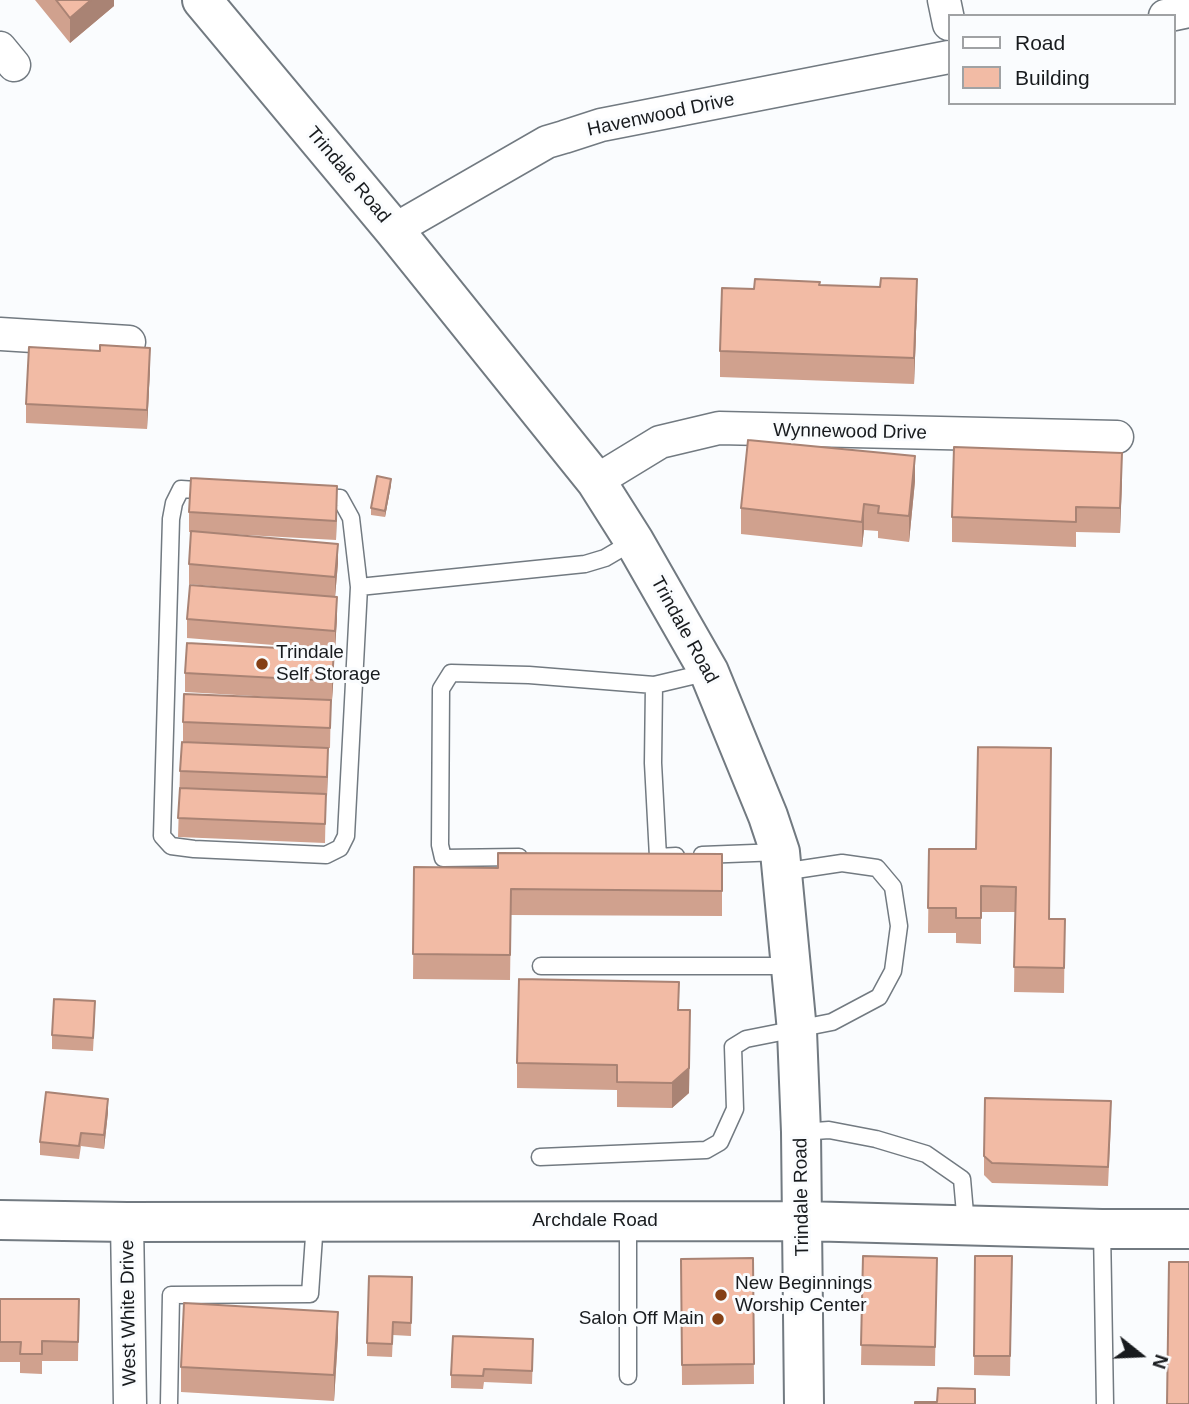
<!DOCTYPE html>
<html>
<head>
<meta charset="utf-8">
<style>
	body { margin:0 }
	#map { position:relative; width:1189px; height:1404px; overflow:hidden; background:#fafcfe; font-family:Arial,sans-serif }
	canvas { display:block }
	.legend { position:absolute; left:948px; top:14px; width:228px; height:91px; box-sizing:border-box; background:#fafcfe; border:2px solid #a0a2a4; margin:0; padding:9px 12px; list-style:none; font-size:21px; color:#181b1e }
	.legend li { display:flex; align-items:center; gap:14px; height:35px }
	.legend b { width:35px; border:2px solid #a0a2a4 }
	.north { position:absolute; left:1105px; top:1320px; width:70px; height:70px; -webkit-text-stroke:5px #fafcfe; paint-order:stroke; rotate:108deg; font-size:19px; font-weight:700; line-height:28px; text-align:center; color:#181b1e }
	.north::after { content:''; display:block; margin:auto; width:24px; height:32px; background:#181b1e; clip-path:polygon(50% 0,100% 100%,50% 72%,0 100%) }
</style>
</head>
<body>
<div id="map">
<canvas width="1189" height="1404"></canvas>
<ul class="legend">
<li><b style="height:9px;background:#fff"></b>Road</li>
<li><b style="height:19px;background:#f2bba5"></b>Building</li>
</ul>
<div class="north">N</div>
</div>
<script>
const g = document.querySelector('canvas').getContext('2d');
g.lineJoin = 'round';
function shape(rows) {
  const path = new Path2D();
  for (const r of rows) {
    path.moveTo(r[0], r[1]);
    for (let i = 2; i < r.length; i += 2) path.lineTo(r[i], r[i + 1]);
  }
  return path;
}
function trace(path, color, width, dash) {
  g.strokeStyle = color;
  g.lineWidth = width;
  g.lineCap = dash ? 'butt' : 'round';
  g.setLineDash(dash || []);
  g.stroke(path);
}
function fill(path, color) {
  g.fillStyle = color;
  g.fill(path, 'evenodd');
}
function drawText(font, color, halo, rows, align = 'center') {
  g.font = font + ' Arial,sans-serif';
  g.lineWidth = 6;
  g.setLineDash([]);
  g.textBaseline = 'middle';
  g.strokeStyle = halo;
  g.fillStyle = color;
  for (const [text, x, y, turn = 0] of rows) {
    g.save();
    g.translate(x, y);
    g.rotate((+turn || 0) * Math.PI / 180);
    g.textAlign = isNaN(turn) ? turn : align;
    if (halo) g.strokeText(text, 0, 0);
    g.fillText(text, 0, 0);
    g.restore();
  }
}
const service = shape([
	[211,491,181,489,174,503,171,519,162,836,171,846,194,849,326,855,340,848,346,836,359,587],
	[317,497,340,498,351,518,359,587,585,564,605,558,634,541],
	[702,855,780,852],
	[676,856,658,857,653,763,654,685,709,672],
	[519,857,443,858,440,845,441,689,451,673,529,675,654,685],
	[541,966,791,966],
	[801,1132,829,1130,876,1139,926,1154,962,1179,966,1225],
	[540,1157,706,1150,720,1142,735,1109,733,1047,746,1039,832,1022,879,997,893,971,899,926,893,887,877,868,842,863,782,872],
	[1102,1229,1105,1404],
	[628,1376,628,1221],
	[169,1404,171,1295,310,1294,315,1222]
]);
const minor = shape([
	[944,0,949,24],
	[1165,16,1189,11],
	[0,48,14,65],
	[394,230,547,142,564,137,601,125,949,57],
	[0,334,129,342],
	[596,481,660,442,719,428,1117,437],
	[127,1222,130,1404]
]);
const secondary = shape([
	[202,0,394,230,596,481,634,541,709,672,768,816,780,852,797,1031,801,1132,804,1404],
	[0,1220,127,1222,802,1221,1102,1229,1189,1229]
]);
const wall = shape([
	[35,0,114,0,114,6,70,43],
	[820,285,917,305,914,384,720,377,720,351,754,289],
	[150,367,147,429,26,423,26,404],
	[1122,478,1120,533,1076,532,1076,547,952,542,952,517],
	[915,481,909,542,878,538,878,531,864,530,862,547,741,534,741,508],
	[391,485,385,517,371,515,371,508],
	[337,506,336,540,210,533,338,563,335,597,189,584,189,564,191,532,189,532,189,512],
	[337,617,335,650,187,638,187,619],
	[334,670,332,700,331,700,330,748,183,742,183,722,306,699,185,692,185,673],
	[328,767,327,796,326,796,325,843,178,837,180,771],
	[929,849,976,849,1049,919,1065,919,1064,993,1014,992,1015,912,981,912,981,944,956,943,956,933,928,933],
	[722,854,722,916,511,915,510,980,413,979,414,867,498,868],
	[679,1010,690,1035,689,1093,672,1108,617,1107,617,1090,517,1088,517,1063],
	[95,1014,93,1051,52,1049,52,1035],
	[108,1112,104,1149,81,1146,79,1159,40,1155,40,1142],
	[1111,1121,1108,1186,992,1183,984,1175,984,1156],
	[863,1256,937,1258,935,1366,861,1365],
	[975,1256,1012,1256,1010,1376,974,1375],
	[753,1258,754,1384,682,1385,681,1259],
	[412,1277,411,1336,393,1335,392,1357,367,1356,367,1343],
	[0,1299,79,1299,78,1361,42,1361,42,1374,20,1373,20,1362,0,1362],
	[338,1337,334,1401,181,1392,181,1367],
	[533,1352,532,1384,484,1382,483,1389,451,1388,451,1375]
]);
const shadedWall = shape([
	[91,0,114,0,114,6,70,43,70,18],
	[917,279,917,305,914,384,914,358],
	[150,348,150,367,147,429,147,410],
	[1122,453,1122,478,1120,533,1120,508],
	[915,456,915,481,909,542,909,516],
	[391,479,391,485,385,517,385,511],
	[337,486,337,506,336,540,336,521],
	[864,504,864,530,862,547,862,522],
	[338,544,338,563,335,597,335,577],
	[337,597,337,617,335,650,335,631],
	[334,651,334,670,332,700,332,681],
	[328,748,328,767,327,796,327,777],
	[690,1010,689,1093,672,1108,672,1083],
	[108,1099,108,1112,104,1149,104,1135],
	[338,1312,338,1337,334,1401,334,1375]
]);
const building = shape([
	[56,0,91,0,70,18,56,0],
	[881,278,917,279,914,358,720,351,722,288,754,289,755,279,820,282,819,285,880,287,881,278],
	[100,345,150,348,147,410,26,404,29,347,100,351,100,345],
	[748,440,915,456,909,516,878,513,879,506,864,504,862,522,741,508,748,440],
	[954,447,1122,453,1120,508,1076,507,1076,522,952,517,954,447],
	[377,476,391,479,385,511,371,508,377,476],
	[191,478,337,486,336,521,189,512,191,478],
	[191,531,338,544,335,577,189,564,191,531],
	[190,585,337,597,335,631,187,619,190,585],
	[187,643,334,651,332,681,185,673,187,643],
	[184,694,331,700,330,728,183,722,184,694],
	[182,742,328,748,327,777,180,771,182,742],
	[978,747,1051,748,1049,919,1065,919,1064,968,1014,967,1016,887,981,886,981,918,956,918,956,908,928,908,929,849,976,849,978,747],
	[180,788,326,794,325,824,178,818,180,788],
	[498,853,722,854,722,891,511,889,510,955,413,954,414,867,498,868,498,853],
	[519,979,679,982,678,1010,690,1010,689,1068,672,1083,617,1082,617,1065,517,1063,519,979],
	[54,999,95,1001,93,1038,52,1035,54,999],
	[46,1092,108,1099,104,1135,81,1133,79,1146,40,1142,46,1092],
	[985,1098,1111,1101,1108,1167,992,1163,984,1156,985,1098],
	[863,1256,937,1258,935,1347,861,1345,863,1256],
	[975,1256,1012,1256,1010,1356,974,1356,975,1256],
	[753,1258,754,1364,682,1365,681,1259,753,1258],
	[1169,1262,1189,1262,1189,1404,1167,1404,1169,1262],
	[369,1276,412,1277,411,1323,393,1322,392,1344,367,1343,369,1276],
	[0,1299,79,1299,78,1342,42,1341,42,1354,20,1354,21,1342,0,1342,0,1299],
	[184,1303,338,1312,334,1375,181,1367,184,1303],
	[453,1336,533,1339,532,1371,484,1369,483,1376,451,1375,453,1336],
	[938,1388,975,1389,975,1404,915,1404,915,1402,937,1402,938,1388]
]);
const markers = [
	[262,664,7,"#854016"],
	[721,1295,7,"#854016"],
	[718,1319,7,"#854016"]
];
const streetNames = [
	["Havenwood Drive",661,115,-12],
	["Trindale Road",348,175,50],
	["Wynnewood Drive",850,432,1],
	["Trindale Road",684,630,61],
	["Trindale Road",802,1197,-91],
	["Archdale Road",595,1221],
	["West White Drive",129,1313,-91]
];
const poiNames = [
	["Trindale",276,653],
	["Self Storage",276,675],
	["New Beginnings",735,1284],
	["Worship Center",735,1306],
	["Salon Off Main",704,1319,"right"]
];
trace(service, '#727a81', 19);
trace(minor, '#727a81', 35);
trace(secondary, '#727a81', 42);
trace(service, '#fff', 16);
trace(minor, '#fff', 32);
trace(secondary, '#fff', 38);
fill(wall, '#d0a18e');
fill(shadedWall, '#a98374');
fill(building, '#f2bba5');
trace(building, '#a98374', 2);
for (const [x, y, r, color] of markers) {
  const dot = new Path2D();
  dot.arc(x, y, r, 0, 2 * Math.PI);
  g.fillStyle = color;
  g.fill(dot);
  trace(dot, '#fafcfe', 2.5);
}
drawText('19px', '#181b1e', '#fafcfe', streetNames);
drawText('19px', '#181b1e', '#fafcfe', poiNames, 'left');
</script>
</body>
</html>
